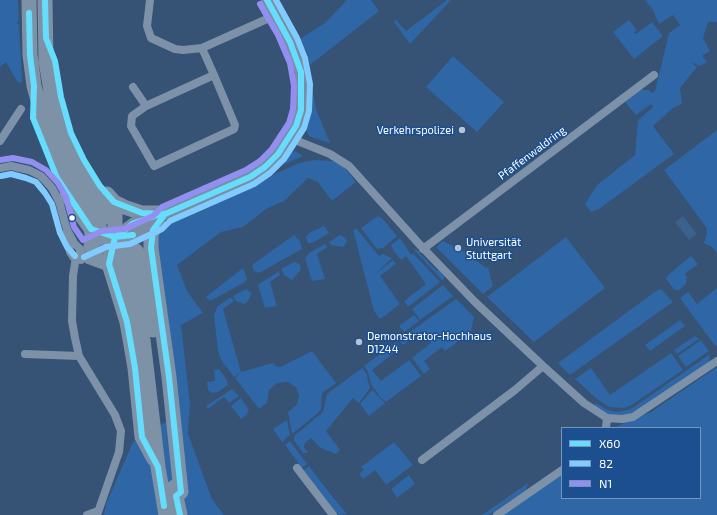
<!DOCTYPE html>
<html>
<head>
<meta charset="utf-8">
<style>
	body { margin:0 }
	#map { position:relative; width:717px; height:515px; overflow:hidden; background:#365274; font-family:"Exo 2",sans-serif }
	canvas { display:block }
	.legend { position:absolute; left:561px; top:427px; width:140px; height:72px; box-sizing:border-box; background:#1b4f8f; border:1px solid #7695bc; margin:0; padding:5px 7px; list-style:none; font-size:12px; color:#fff }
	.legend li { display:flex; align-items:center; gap:8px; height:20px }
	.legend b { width:20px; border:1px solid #7695bc }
</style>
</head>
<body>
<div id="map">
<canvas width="717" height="515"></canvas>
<ul class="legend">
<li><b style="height:5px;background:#66ddfd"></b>X60</li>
<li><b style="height:5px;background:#80ccff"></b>82</li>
<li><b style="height:5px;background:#928ff0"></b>N1</li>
</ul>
</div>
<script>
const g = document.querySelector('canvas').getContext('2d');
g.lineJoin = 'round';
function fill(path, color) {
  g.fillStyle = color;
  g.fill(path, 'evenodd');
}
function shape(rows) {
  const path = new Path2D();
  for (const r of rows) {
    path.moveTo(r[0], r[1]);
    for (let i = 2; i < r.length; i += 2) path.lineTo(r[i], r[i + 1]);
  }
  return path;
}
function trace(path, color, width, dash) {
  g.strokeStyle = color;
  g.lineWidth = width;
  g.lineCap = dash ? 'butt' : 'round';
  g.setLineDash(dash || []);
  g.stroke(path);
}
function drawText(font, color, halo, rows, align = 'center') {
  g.font = font + ' "Exo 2",sans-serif';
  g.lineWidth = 3;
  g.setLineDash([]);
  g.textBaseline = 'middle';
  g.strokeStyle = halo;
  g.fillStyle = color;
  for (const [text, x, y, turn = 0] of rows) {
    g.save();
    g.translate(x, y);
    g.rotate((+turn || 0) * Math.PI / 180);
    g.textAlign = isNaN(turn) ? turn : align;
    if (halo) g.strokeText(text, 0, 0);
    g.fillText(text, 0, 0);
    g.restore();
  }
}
const green = shape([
	[0,0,18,0,19,20,17,24,19,24,22,82,18,83,6,62,0,67],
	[347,0,371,0,379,11,310,65,307,52,300,39,325,23],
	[447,0,451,0,410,44,394,22,396,20,406,31],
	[645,0,717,0,717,22,708,22,703,38,710,51,702,56,707,62,700,66,691,62,697,67,680,88,682,104,673,108,653,126,674,154,599,209,591,212,585,204,597,185,635,155,638,120,653,107,651,104,636,115,625,102,640,90,649,90,652,93,655,91,669,33,680,25,673,15,659,24,653,10],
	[629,20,637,30,634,32,636,34,652,22,663,36,634,59,613,32],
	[297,41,307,68,317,112,330,143,314,138,309,136,306,129,306,79,294,42],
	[453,56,504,102,477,132,426,87],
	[717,130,717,253,712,247,704,243,707,234,706,227,664,170],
	[295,151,303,156,273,169,286,154],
	[314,160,335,161,343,166,356,182,332,201,318,182,308,178,284,201,266,209,243,227,221,232,177,265,187,291,203,313,181,325,190,404,188,434,212,499,224,515,104,515,106,504,133,442,177,415,154,248,159,230,176,218,228,194,245,190,277,173,299,163],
	[378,216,381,218,382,218,397,236,383,248,377,249,361,228],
	[324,226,329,233,312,243,308,243,306,237,309,233],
	[356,228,379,256,383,254,392,258,374,275,393,260,396,264,380,276,400,304,382,318,379,318,374,311,353,230],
	[294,235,300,241,302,249,259,273,254,271,252,267,253,264],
	[340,235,346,238,347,242,343,247,331,245,329,242],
	[566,237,605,288,534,342,487,297],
	[400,238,411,255,413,253,440,282,408,307,404,301,426,284,406,256,401,260,394,252,391,245],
	[443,241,465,252,486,268,488,267,493,286,483,294,436,247],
	[325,244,327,247,317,254,325,279,312,281,305,258,309,253],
	[416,249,437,271,439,270,444,276,444,279,442,280,414,250],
	[691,256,698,264,685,274,687,277,686,284,678,291,674,289,666,279,667,276],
	[294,262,300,264,301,270,292,280,284,275,281,269],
	[243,268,247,279,245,282,210,301,206,297],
	[279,271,280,275,270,282,277,306,265,308,258,285],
	[443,285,453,296,420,320,412,309],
	[717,288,717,345,715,346,680,298,688,292,697,304],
	[246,289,252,293,248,301,244,304,236,301,233,296],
	[661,289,673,302,570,375,558,363,656,291],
	[231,297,234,301,223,309,241,372,234,377,221,360,218,351,214,315,217,307],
	[456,299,474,317,471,332,445,351,442,347,424,361,430,369,424,374,412,358,431,343,422,331,403,345,399,340],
	[414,315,419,321,404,332,399,326],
	[680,320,685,326,650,351,645,345],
	[695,336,699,339,677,354,674,350],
	[701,340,709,351,686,367,678,356],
	[396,342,400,348,372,370,381,381,409,360,421,376,386,402,381,398,371,384,368,372,364,366],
	[312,351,336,383,322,393,321,409,318,413,292,434,288,412,297,404,299,396,296,387,288,382,277,383,269,390,267,403,259,409,235,378,241,372,273,363,275,366,280,367],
	[671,353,683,370,630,406,624,408,609,407,598,400,575,379,591,368,610,395],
	[710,354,709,362,633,413,622,416,609,415,594,406,596,403,608,410,617,412,631,409],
	[717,367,717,515,503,515,562,473,562,498,700,498,700,428,613,428,651,412],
	[362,368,366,373,370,388,359,403,353,398,326,431,340,450,336,454,321,448,311,438,305,443,304,447,308,453,303,453,294,440,294,436,323,412,327,394],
	[219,369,227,380,228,385,218,392,212,393,208,390,207,382,215,381,214,370],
	[232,389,239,396,229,403,224,397,208,409,206,406],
	[372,390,385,403,369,416,360,404],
	[241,398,249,410,247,414,241,419,231,406],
	[287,420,290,435,282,442,273,429],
	[290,441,307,464,302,468,285,445],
	[394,442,413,465,386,485,375,470,363,479,359,474,364,470,361,467],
	[309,466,332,496,347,514,338,515,304,470],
	[409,475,415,484,397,498,391,489],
	[528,483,526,490,489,515,482,515]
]);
const water = shape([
	[683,216,697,234,689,240,675,222]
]);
const street = shape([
	[150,0,147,26,151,38,175,49,183,50,202,48,276,15],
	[202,48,214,75,235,125,234,129,154,166,131,126,132,116,146,106,214,75],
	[133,87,146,106],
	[290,138,330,154,349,166,421,246,475,302,543,366,584,403,607,418,622,419,633,417,717,361],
	[0,141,21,109],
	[0,168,11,166,29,170,41,176,52,188,59,201,67,230,74,243,81,250],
	[66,233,70,252,74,258,81,260],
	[423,249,654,75],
	[81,250,75,263,73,276,72,321,75,338,79,356,115,415,121,431,119,452,97,515],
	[25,354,79,356],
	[606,428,607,418],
	[422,460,515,390,543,366],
	[297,468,333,515],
	[87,515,98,511],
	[497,515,562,470]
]);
const secondary = shape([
	[158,213,165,214,250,177,265,167,278,154,296,126,301,110,301,72,290,42,267,0]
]);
const highway = shape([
	[29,0,30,55,34,86,43,118,50,141,61,164,72,185,99,225],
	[45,0,46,61,53,103,64,137,76,165,109,217],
	[107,194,114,202,124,207,142,213,158,213],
	[67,195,91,229,93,239,91,246],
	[158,222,151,234,151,248,169,377,181,492,176,496],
	[128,251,140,281,153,330],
	[119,256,132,293,143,340,158,467,166,515],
	[90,257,109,264,127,322,135,368,142,437,154,459],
	[174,487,180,515]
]);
const streetBridge = shape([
	[91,246,104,239,112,238],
	[90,257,108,246,112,241]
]);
const secondaryBridge = shape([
	[115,237,134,223,158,213],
	[115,237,127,237,158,222]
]);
const highwayBridge = shape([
	[91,229,115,237,136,251,143,260,155,287],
	[109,264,115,237,115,210,110,199]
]);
const bus1 = shape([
	[45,0,46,38,55,61,61,97,71,133,84,160,100,186,114,202,142,213,165,214,250,177,265,167,278,154,296,126,301,110,301,72,290,42,267,0],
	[29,13,30,55,34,86,33,118,57,178,91,229,115,237,133,235],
	[165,214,153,230,151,248,169,377,181,492,176,496,180,515],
	[115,237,134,223,161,214],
	[115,237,109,264,127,322,135,368,142,437,158,467,164,506]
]);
const bus2 = shape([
	[1,176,11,174,26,178,36,182,45,193,52,204,60,233,67,247,75,256],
	[84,257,106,247,130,244,162,229,170,221,254,184,270,173,284,159,304,128,309,111,310,84,305,58,297,38,276,0]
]);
const bus3 = shape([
	[0,160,13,158,32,162,46,170,58,183,66,197,74,227,83,240,102,231,125,229,153,216,162,207,246,170,260,161,272,149,289,123,293,109,294,86,290,63,278,35,260,4]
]);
const markers = [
	[462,130,4,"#b9c2ce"],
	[72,218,3.5,"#fff"],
	[458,248,4,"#b9c2ce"],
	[359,342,4,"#b9c2ce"]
];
const poiNames = [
	["Verkehrspolizei",454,130,"right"],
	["Universität",466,242],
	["Stuttgart",466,255],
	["Demonstrator-Hochhaus",367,336],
	["D1244",367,349]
];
const streetNames = [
	["Pfaffenwaldring",532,153,-37]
];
fill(green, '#2f66a5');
fill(water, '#3b618d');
trace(street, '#7d92a8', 8);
trace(secondary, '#798da4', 12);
trace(highway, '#7e92a7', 15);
trace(streetBridge, '#7d92a8', 8);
trace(secondaryBridge, '#798da4', 12);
trace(highwayBridge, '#7e92a7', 15);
trace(bus1, '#66ddfd', 6);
trace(bus2, '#80ccff', 6);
trace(bus3, '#928ff0', 6);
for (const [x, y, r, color] of markers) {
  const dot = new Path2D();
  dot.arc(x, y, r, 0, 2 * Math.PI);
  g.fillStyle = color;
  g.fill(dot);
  trace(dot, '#1b4f8f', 1.5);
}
drawText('11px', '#fff', '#1b4f8f', poiNames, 'left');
drawText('11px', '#fff', '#1b4f8f', streetNames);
</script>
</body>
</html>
